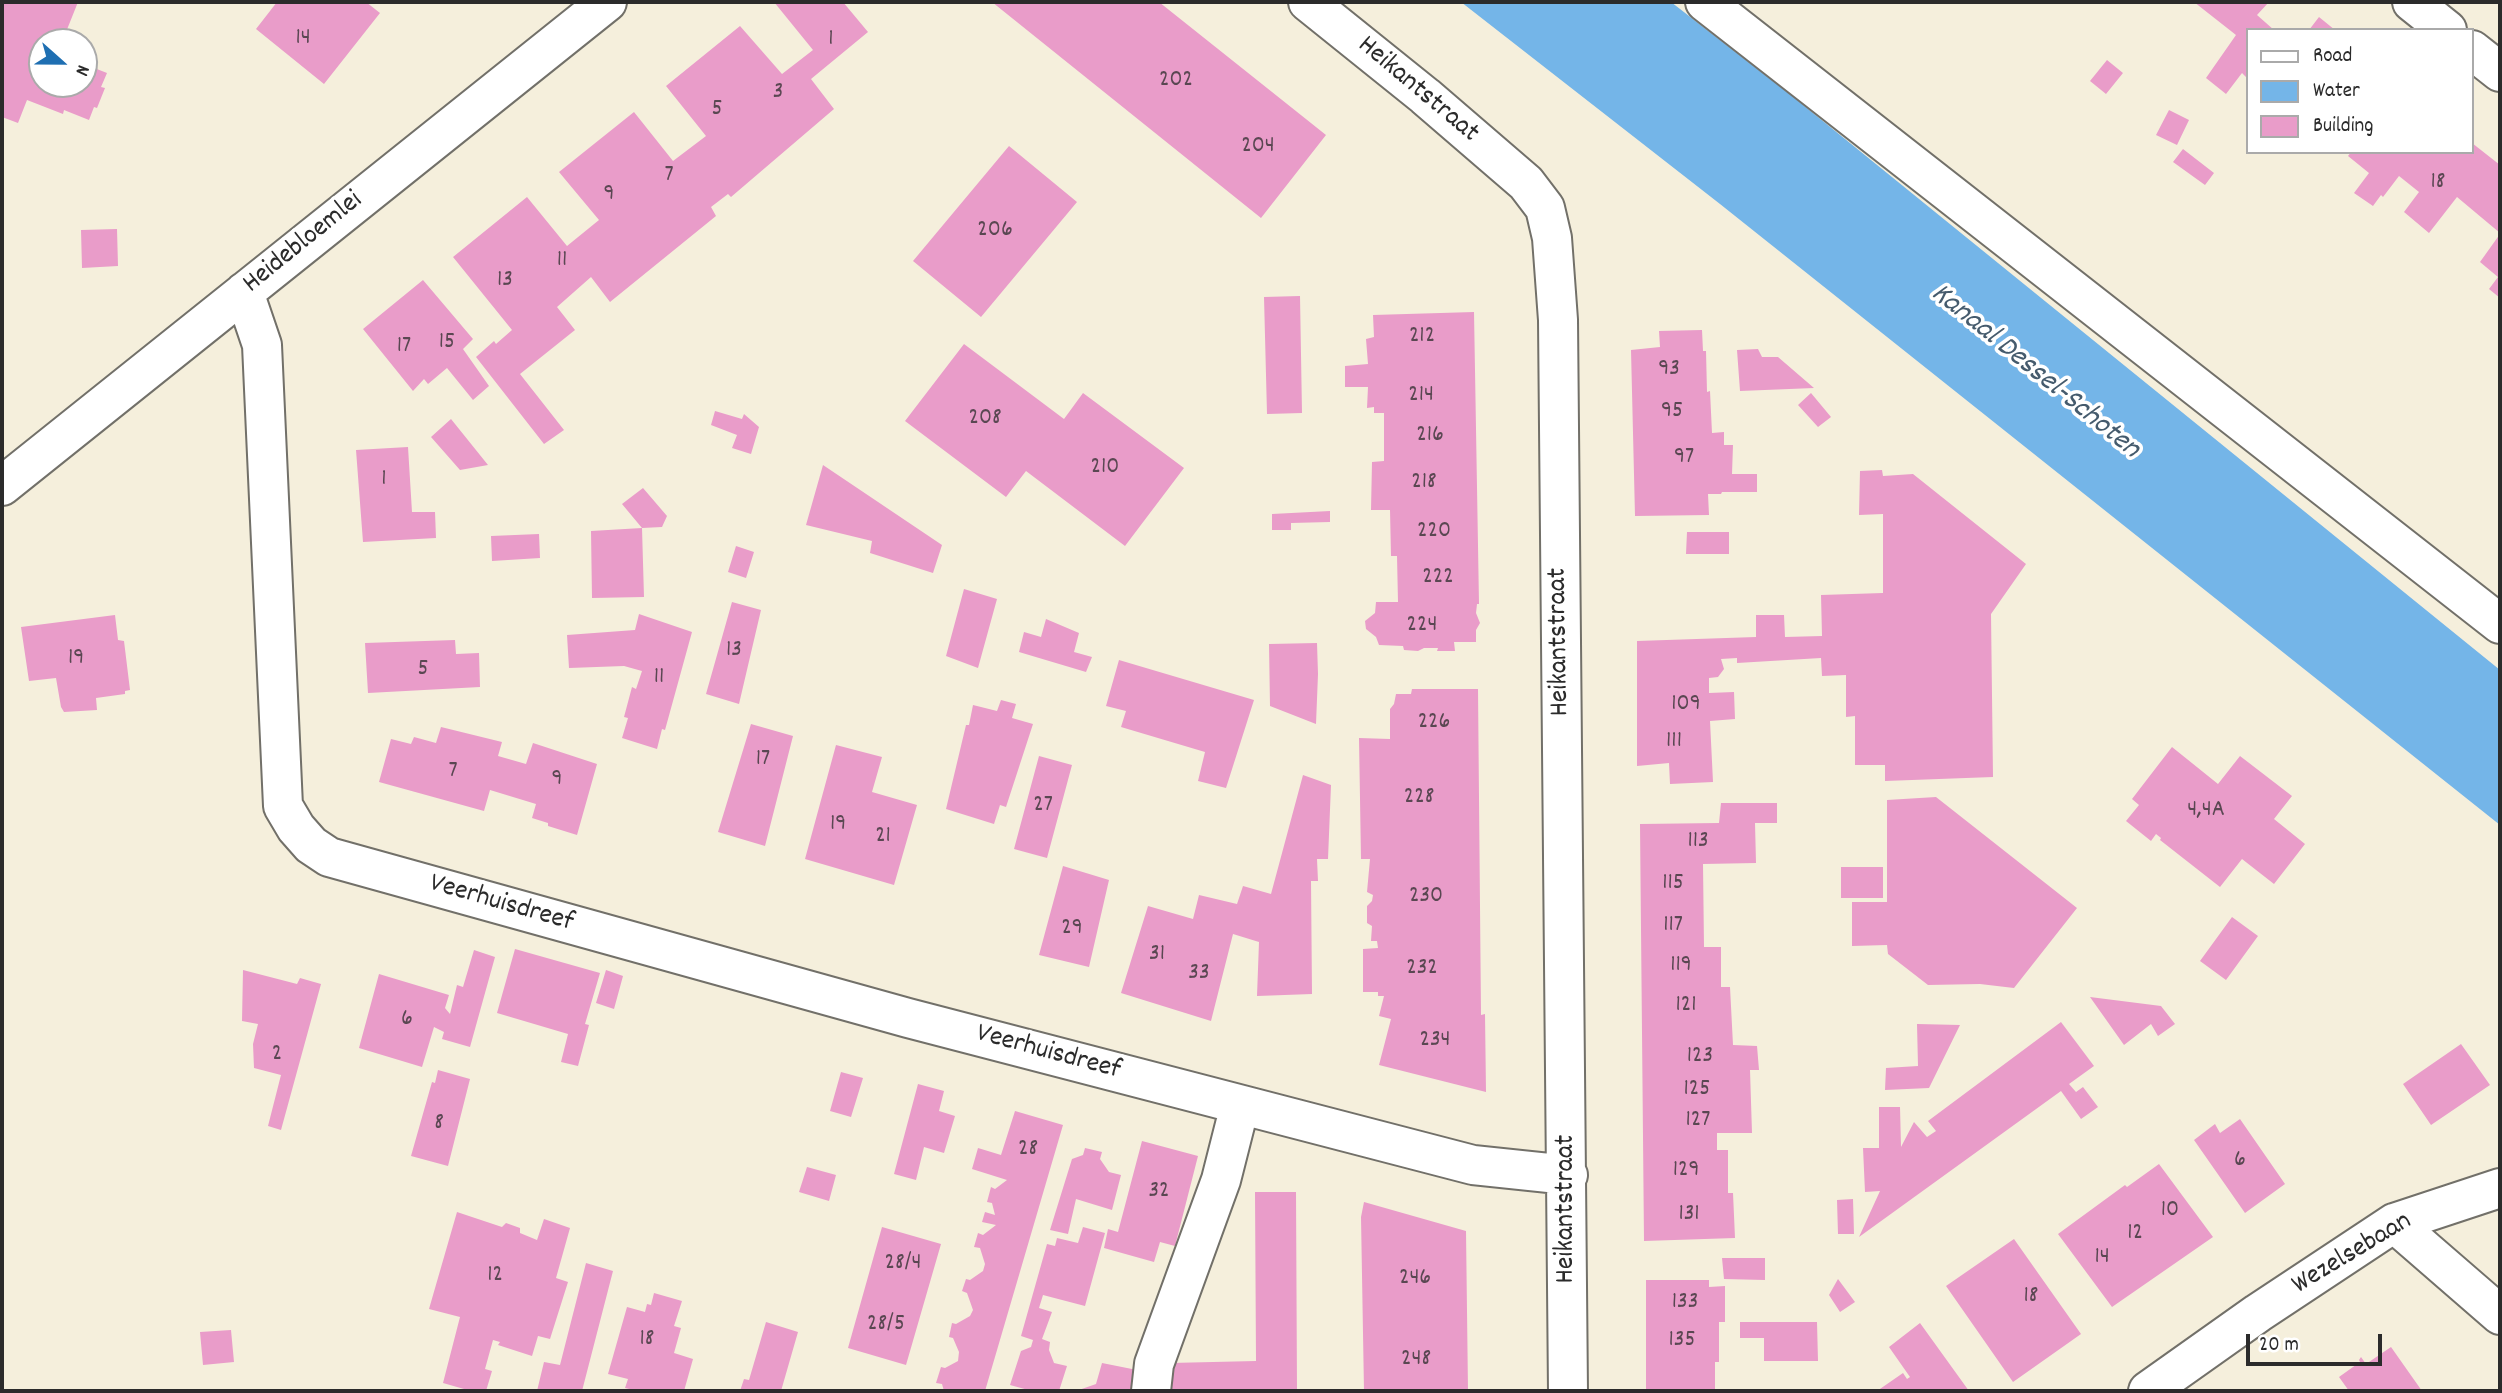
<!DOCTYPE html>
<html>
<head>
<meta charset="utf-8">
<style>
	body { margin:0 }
	#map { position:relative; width:2502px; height:1393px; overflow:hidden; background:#f5efdc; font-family:Dekko,sans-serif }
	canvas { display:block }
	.frame { position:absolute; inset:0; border:4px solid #2b2b2b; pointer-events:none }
	.legend { position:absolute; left:2246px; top:28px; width:228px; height:126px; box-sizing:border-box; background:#fff; border:2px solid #aaa; margin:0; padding:9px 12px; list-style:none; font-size:21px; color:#2b2b2b }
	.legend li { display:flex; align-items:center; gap:14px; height:35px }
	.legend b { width:35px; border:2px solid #aaa }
	.north { position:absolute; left:28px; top:28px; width:70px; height:70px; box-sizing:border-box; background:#fff; border:2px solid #aaa; border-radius:50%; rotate:111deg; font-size:19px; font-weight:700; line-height:28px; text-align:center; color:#2b2b2b }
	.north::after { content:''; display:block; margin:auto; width:24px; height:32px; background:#1f6fb2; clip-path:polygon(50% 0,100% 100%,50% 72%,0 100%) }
	.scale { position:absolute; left:2246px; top:1334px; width:136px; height:32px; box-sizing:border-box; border:4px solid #2b2b2b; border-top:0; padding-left:9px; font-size:21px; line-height:24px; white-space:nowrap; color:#2b2b2b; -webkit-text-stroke:5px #fff; paint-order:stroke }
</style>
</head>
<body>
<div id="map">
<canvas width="2502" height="1393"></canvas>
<div class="frame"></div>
<ul class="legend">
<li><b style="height:9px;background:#fff"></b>Road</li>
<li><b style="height:19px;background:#74b5e8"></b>Water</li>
<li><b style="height:19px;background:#e99cc9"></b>Building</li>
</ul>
<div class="north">N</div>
<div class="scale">20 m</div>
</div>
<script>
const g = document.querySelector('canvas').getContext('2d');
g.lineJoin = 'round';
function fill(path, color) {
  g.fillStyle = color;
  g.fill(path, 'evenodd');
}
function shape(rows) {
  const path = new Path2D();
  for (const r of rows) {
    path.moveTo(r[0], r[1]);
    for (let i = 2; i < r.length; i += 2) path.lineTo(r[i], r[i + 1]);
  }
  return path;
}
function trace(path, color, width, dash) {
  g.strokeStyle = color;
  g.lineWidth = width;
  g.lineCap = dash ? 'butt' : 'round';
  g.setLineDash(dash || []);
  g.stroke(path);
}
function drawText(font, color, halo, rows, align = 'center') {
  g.font = font + ' Dekko,sans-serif';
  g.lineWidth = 7;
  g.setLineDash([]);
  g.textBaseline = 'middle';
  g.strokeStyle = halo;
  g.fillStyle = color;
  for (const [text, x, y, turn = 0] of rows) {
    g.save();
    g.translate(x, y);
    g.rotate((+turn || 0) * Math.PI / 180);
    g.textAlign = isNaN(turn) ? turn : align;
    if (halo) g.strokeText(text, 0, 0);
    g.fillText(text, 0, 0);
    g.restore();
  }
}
const water = shape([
	[1461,2,1671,2,1792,96,2500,670,2500,825,1720,204]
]);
const building = shape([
	[2,2,78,2,62,42,42,42,42,84,84,84,84,64,107,73,101,87,105,88,97,108,94,107,89,120,64,110,63,114,27,100,18,123,2,117],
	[277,2,366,2,380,13,324,84,256,29],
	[774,2,843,2,868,32,811,79,834,109,731,197,728,194,711,207,716,216,610,302,591,277,557,307,575,330,520,374,564,430,544,444,476,357,494,341,496,344,512,330,453,257,527,197,567,246,599,220,559,172,634,112,673,161,706,136,666,86,740,26,782,74,813,50],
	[992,2,1159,2,1326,135,1261,218],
	[2194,2,2269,2,2257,15,2274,30,2248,30,2248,79,2242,73,2226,94,2206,78,2236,35],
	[2319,17,2335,30,2309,30],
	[2107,60,2123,73,2106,94,2090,81],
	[2169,110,2189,120,2177,145,2156,135],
	[2472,143,2500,165,2500,233,2457,197,2429,233,2404,212,2419,192,2399,176,2383,197,2381,195,2373,206,2354,193,2369,173,2348,156,2351,152,2472,152],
	[1009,146,1077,202,981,317,913,261],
	[2183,149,2214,173,2205,185,2173,162],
	[117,229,118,266,82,268,81,230],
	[2500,234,2500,298,2489,289,2498,277,2480,262],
	[423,280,473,339,463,349,489,386,473,400,447,368,428,384,424,379,413,391,363,329],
	[1300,296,1302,413,1267,414,1264,297],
	[1474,312,1479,604,1477,604,1476,613,1480,623,1476,630,1476,642,1454,642,1455,651,1437,651,1438,648,1424,648,1418,651,1404,650,1403,646,1379,645,1376,637,1366,629,1365,621,1375,613,1376,602,1398,602,1397,556,1391,556,1390,510,1371,510,1372,462,1384,461,1384,413,1374,413,1374,407,1367,408,1368,387,1345,387,1345,366,1368,364,1366,339,1374,337,1373,315],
	[1702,330,1703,351,1706,351,1707,392,1710,391,1712,433,1724,432,1724,445,1733,445,1732,474,1757,474,1757,492,1722,492,1721,494,1708,494,1709,515,1635,516,1631,350,1660,347,1659,331],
	[964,344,1064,419,1083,393,1184,468,1125,546,1026,471,1006,497,905,421],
	[1758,349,1762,357,1778,357,1814,388,1740,391,1737,350],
	[1811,393,1831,417,1818,427,1798,405],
	[715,411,742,419,744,414,759,427,751,454,732,448,737,435,711,425],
	[451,419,488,465,460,470,431,437],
	[408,447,412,512,435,512,436,538,363,542,356,450],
	[823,465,942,545,933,573,870,553,872,541,806,525],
	[1882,470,1883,476,1913,474,2026,564,1991,614,1993,777,1885,781,1885,765,1855,765,1855,716,1846,717,1846,675,1822,676,1821,658,1737,663,1737,658,1721,659,1724,669,1718,677,1709,678,1709,693,1734,692,1735,719,1710,721,1713,782,1670,784,1669,763,1637,766,1637,641,1756,637,1756,615,1784,615,1785,637,1822,636,1821,595,1883,593,1883,514,1859,515,1860,471],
	[643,488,667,516,662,527,642,528,622,504],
	[1330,511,1330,522,1291,523,1291,530,1272,530,1272,514],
	[642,528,644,597,592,598,591,531],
	[1687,532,1729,532,1729,554,1686,554],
	[539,534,540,558,492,561,491,536],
	[736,546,754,552,746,578,728,572],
	[964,589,997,599,978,668,946,656],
	[732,602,761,610,739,704,706,694],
	[639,614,692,632,665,730,662,729,657,749,622,738,628,718,624,717,632,687,636,689,642,671,624,666,569,668,567,635,635,630],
	[115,615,118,640,124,641,130,690,125,691,125,694,96,698,97,710,64,712,61,707,56,678,29,681,21,627],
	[1046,619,1079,633,1074,652,1092,657,1086,672,1019,652,1024,632,1041,637],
	[455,640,456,654,479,653,480,687,368,693,365,643],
	[1317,643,1318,674,1316,724,1270,706,1269,644],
	[1119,660,1254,700,1226,788,1198,781,1205,752,1121,727,1126,711,1106,706],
	[1412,689,1478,689,1481,1015,1485,1014,1486,1092,1379,1065,1391,1019,1379,1016,1384,996,1378,996,1378,992,1363,992,1363,949,1378,948,1377,941,1371,941,1372,926,1367,923,1367,906,1372,901,1373,895,1367,892,1370,859,1361,859,1359,738,1390,739,1390,709,1394,704,1396,694,1411,694],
	[1001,700,1016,704,1012,718,1033,724,1006,807,1000,805,994,824,946,809,966,725,969,725,973,705,997,711],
	[751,724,793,736,765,846,718,832],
	[441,727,502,742,498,756,526,764,533,743,597,764,577,835,548,826,548,823,532,818,536,804,490,790,484,811,379,782,391,739,411,744,414,737,436,743],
	[836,745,882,757,872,792,917,805,894,885,805,859],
	[2172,747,2218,784,2240,756,2292,796,2274,819,2305,844,2274,884,2242,859,2220,887,2160,840,2161,838,2156,834,2151,841,2126,821,2139,805,2132,799],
	[1039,756,1072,765,1047,858,1014,849],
	[1303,775,1331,785,1328,859,1317,859,1318,881,1311,881,1312,994,1257,996,1259,942,1233,934,1211,1021,1121,993,1148,906,1193,919,1199,895,1237,904,1243,886,1271,894],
	[1936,797,2077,908,2014,988,1980,984,1928,985,1888,954,1887,945,1852,946,1852,902,1887,902,1887,800],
	[1721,803,1777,803,1777,823,1755,823,1756,863,1703,864,1704,947,1721,947,1721,987,1730,987,1733,1045,1757,1046,1759,1070,1750,1070,1752,1133,1717,1133,1717,1150,1728,1150,1728,1193,1733,1193,1735,1238,1644,1241,1640,824,1719,823],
	[1063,866,1109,880,1089,967,1039,955],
	[1841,867,1883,867,1883,898,1841,898],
	[2232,917,2258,936,2226,980,2200,961],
	[515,949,600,973,585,1024,589,1025,578,1066,561,1062,568,1034,497,1013],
	[474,950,495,957,470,1047,442,1039,444,1032,434,1027,422,1067,359,1048,379,974,449,995,445,1008,450,1014,457,985,463,987],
	[243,970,297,984,300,978,321,984,281,1130,268,1126,281,1075,254,1068,253,1044,258,1024,242,1021],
	[606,970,623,976,614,1009,596,1003],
	[2090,997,2161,1006,2175,1024,2158,1036,2151,1024,2124,1045],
	[2061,1022,2094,1066,2069,1084,2076,1092,2083,1087,2098,1107,2081,1119,2061,1091,1859,1237,1880,1191,1865,1192,1863,1148,1879,1148,1879,1107,1900,1107,1901,1147,1914,1122,1927,1137,1936,1131,1928,1121],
	[1917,1024,1960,1025,1929,1088,1885,1090,1886,1068,1918,1066],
	[2461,1044,2490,1085,2431,1125,2403,1084],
	[438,1070,470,1079,448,1166,411,1156,432,1082,435,1083],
	[841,1072,863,1078,851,1117,830,1111],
	[918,1084,944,1091,939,1111,955,1116,944,1153,924,1147,916,1180,894,1174],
	[1015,1111,1063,1125,985,1391,944,1391,942,1384,936,1383,941,1367,945,1368,958,1361,959,1352,953,1338,949,1337,952,1323,956,1324,970,1316,973,1310,967,1293,962,1291,966,1279,970,1280,983,1271,985,1264,980,1248,974,1247,978,1233,983,1235,996,1225,982,1222,985,1212,995,1215,992,1203,987,1202,991,1187,995,1189,1007,1180,972,1169,978,1148,1001,1155],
	[2240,1119,2285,1184,2245,1213,2194,1140,2215,1124,2220,1133],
	[1142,1141,1198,1156,1175,1246,1160,1242,1154,1262,1104,1248,1108,1229,1118,1232],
	[1085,1148,1102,1152,1100,1159,1109,1172,1121,1175,1112,1210,1076,1199,1068,1234,1050,1230,1072,1159,1083,1155],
	[2159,1164,2213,1237,2112,1307,2058,1234,2125,1185,2127,1187],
	[807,1167,836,1175,829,1201,799,1192],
	[1255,1192,1296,1192,1297,1391,1170,1391,1170,1363,1256,1361],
	[1853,1199,1854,1234,1838,1234,1837,1200],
	[1364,1202,1466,1231,1468,1391,1364,1391,1361,1217],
	[457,1212,502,1227,506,1223,520,1228,520,1233,537,1240,544,1219,570,1228,556,1278,568,1282,550,1339,538,1336,532,1356,498,1345,500,1342,493,1340,485,1369,492,1371,486,1391,471,1391,443,1383,460,1317,429,1309],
	[882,1227,941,1244,906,1365,848,1348],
	[1083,1227,1105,1233,1085,1306,1043,1295,1039,1308,1052,1312,1042,1339,1050,1342,1049,1350,1054,1363,1067,1366,1059,1391,1032,1391,1010,1385,1021,1351,1031,1347,1033,1340,1021,1336,1047,1244,1055,1246,1057,1238,1078,1243],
	[2014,1239,2081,1334,2013,1382,1946,1286],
	[1722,1258,1765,1258,1765,1280,1724,1279],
	[586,1263,613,1271,582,1391,537,1391,544,1362,560,1365],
	[1838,1279,1855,1302,1840,1312,1829,1295],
	[1646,1280,1709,1280,1709,1287,1725,1286,1725,1322,1719,1322,1719,1362,1715,1362,1715,1391,1646,1391],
	[654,1293,682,1301,674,1326,681,1328,674,1353,693,1359,684,1391,638,1391,625,1388,628,1379,608,1374,627,1307,645,1312,647,1304,651,1305],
	[766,1322,798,1332,781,1391,740,1391,744,1379,749,1380],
	[1740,1322,1817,1322,1818,1361,1764,1361,1764,1338,1740,1338],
	[1920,1323,1969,1391,1877,1391,1903,1373,1907,1379,1910,1377,1889,1347],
	[231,1330,234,1362,203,1365,200,1332],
	[2391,1347,2422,1391,2349,1391,2339,1377,2360,1362,2359,1360,2361,1357,2366,1364],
	[1102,1363,1137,1370,1131,1391,1076,1391,1096,1384]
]);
const minor = shape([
	[1308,2,1425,96,1526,183,1545,208,1552,238,1558,320,1568,1391],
	[1705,2,2500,624],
	[2412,2,2447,30],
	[2472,50,2500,72],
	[244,292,262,345,283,806,296,828,311,845,329,857,908,1018,1473,1165,1568,1175],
	[2,486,607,2],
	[2394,1223,2500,1315],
	[1151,1391,1154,1364,1221,1180,1240,1105],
	[2148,1391,2258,1313,2394,1223,2500,1188]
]);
const numberNames = [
	["14",303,40],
	["1",831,41],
	["202",1176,82],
	["3",778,94],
	["5",717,111],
	["204",1258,148],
	["7",669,177],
	["18",2438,184],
	["9",609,196],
	["206",995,232],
	["11",562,262],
	["13",505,282],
	["212",1422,338],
	["15",447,344],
	["17",404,348],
	["93",1669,371],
	["214",1421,397],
	["95",1672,413],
	["208",985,420],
	["216",1430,437],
	["97",1684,459],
	["210",1105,469],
	["1",384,481],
	["218",1424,484],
	["220",1434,533],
	["222",1438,579],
	["224",1422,627],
	["13",734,652],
	["19",76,660],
	["5",423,671],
	["11",659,679],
	["109",1686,706],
	["226",1434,724],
	["111",1674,743],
	["17",763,761],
	["7",453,773],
	["9",557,781],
	["228",1419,799],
	["27",1043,807],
	["4,4A",2206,812],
	["19",838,826],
	["21",883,838],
	["113",1698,843],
	["115",1673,885],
	["230",1426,898],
	["117",1673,927],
	["29",1072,930],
	["31",1157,956],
	["119",1681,967],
	["232",1422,970],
	["33",1199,975],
	["121",1686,1007],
	["6",407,1021],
	["234",1435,1042],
	["2",277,1056],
	["123",1700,1058],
	["125",1697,1091],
	["127",1698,1122],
	["8",439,1125],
	["28",1028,1151],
	["6",2240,1162],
	["129",1686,1172],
	["32",1159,1193],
	["10",2170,1212],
	["131",1689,1216],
	["12",2135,1235],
	["14",2102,1259],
	["28/4",903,1265],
	["12",495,1277],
	["246",1415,1280],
	["18",2031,1298],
	["133",1685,1304],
	["28/5",886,1326],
	["18",647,1341],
	["135",1682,1342],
	["248",1416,1361]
];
const streetNames = [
	["Heikantstraat",1417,91,40],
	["Heidebloemlei",304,244,-39],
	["Heikantstraat",1561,642,-91],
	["Veerhuisdreef",501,905,16],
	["Veerhuisdreef",1048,1054,15],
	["Heikantstraat",1568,1209,-90],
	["Wezelsebaan",2353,1255,-31]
];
const waterNames = [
	["Kanaal Dessel-Schoten",2034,373,39]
];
fill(water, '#74b5e8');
fill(building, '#e99cc9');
trace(minor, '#727069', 42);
trace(minor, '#fff', 38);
drawText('24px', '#5a4752', null, numberNames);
drawText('28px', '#2b2b2b', '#fff', streetNames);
drawText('italic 30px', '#455b6d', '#fff', waterNames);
</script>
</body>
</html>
